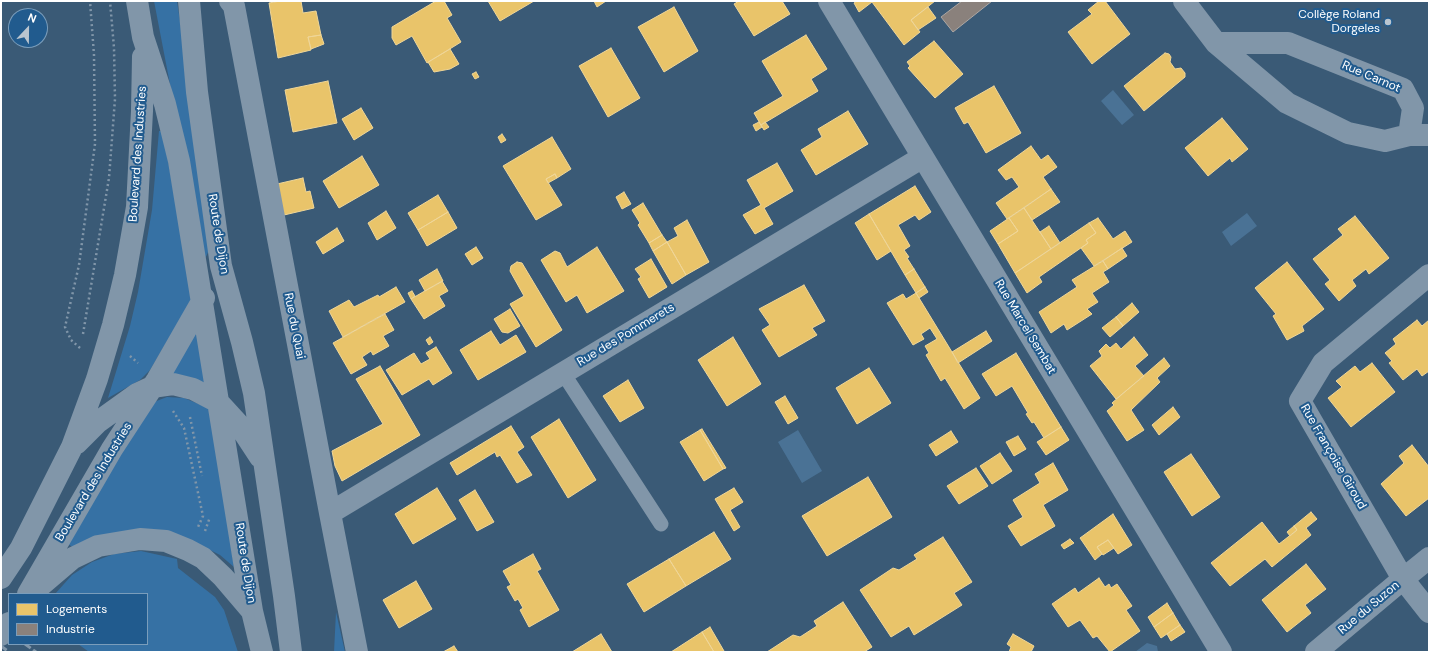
<!DOCTYPE html>
<html>
<head>
<meta charset="utf-8">
<style>
	body { margin:0 }
	#map { position:relative; width:1430px; height:653px; overflow:hidden; background:#3a5a76; font-family:"DM Sans",sans-serif }
	canvas { display:block }
	.frame { position:absolute; inset:0; border:2px solid #fff; pointer-events:none }
	.legend { position:absolute; left:8px; top:593px; width:140px; height:52px; box-sizing:border-box; background:#215b8e; border:1px solid #7a9dbb; margin:0; padding:5px 7px; list-style:none; font-size:12px; color:#fff }
	.legend li { display:flex; align-items:center; gap:8px; height:20px }
	.legend b { width:20px; border:1px solid #7a9dbb }
	.north { position:absolute; left:8px; top:8px; width:40px; height:40px; box-sizing:border-box; background:#215b8e; border:1px solid #7a9dbb; border-radius:50%; rotate:22deg; font-size:11px; font-weight:700; line-height:16px; text-align:center; color:#fff }
	.north::after { content:''; display:block; margin:auto; width:14px; height:18px; background:#bac5cf; clip-path:polygon(50% 0,100% 100%,50% 72%,0 100%) }
</style>
</head>
<body>
<div id="map">
<canvas width="1430" height="653"></canvas>
<div class="frame"></div>
<ul class="legend">
<li><b style="height:11px;background:#e9c46a"></b>Logements</li>
<li><b style="height:11px;background:#8a817c"></b>Industrie</li>
</ul>
<div class="north">N</div>
</div>
<script>
const g = document.querySelector('canvas').getContext('2d');
g.lineJoin = 'round';
function fill(path, color) {
  g.fillStyle = color;
  g.fill(path, 'evenodd');
}
function shape(rows) {
  const path = new Path2D();
  for (const r of rows) {
    path.moveTo(r[0], r[1]);
    for (let i = 2; i < r.length; i += 2) path.lineTo(r[i], r[i + 1]);
  }
  return path;
}
function trace(path, color, width, dash) {
  g.strokeStyle = color;
  g.lineWidth = width;
  g.lineCap = dash ? 'butt' : 'round';
  g.setLineDash(dash || []);
  g.stroke(path);
}
function drawText(font, color, halo, rows, align = 'center') {
  g.font = font + ' "DM Sans",sans-serif';
  g.lineWidth = 4;
  g.setLineDash([]);
  g.textBaseline = 'middle';
  g.strokeStyle = halo;
  g.fillStyle = color;
  for (const [text, x, y, turn = 0] of rows) {
    g.save();
    g.translate(x, y);
    g.rotate((+turn || 0) * Math.PI / 180);
    g.textAlign = isNaN(turn) ? turn : align;
    if (halo) g.strokeText(text, 0, 0);
    g.fillText(text, 0, 0);
    g.restore();
  }
}
const green = shape([
	[154,1,177,1,191,95,209,250,204,261],
	[159,131,162,131,164,136,192,299,150,370,140,380,108,398,130,326,138,292,152,210],
	[197,329,207,383,169,377],
	[167,397,184,398,211,409,234,567,220,555,186,538,74,548,65,542,154,402],
	[141,551,177,559,178,568,215,597,224,610,238,652,89,652,78,644,147,644,147,594,55,594,72,575,92,562,114,554],
	[336,612,345,652,334,652]
]);
const water = shape([
	[1113,90,1134,115,1122,125,1101,101],
	[1247,213,1257,226,1231,246,1222,232],
	[798,430,822,471,802,483,778,442],
	[1147,643,1157,646,1158,652,1135,652]
]);
const homes = shape([
	[280,1,301,1,303,13,316,11,321,35,308,37,311,50,278,58,269,3,280,1],
	[436,1,444,1,452,15,447,18,461,42,427,63,412,36,396,45,392,38,392,27,436,1],
	[488,1,534,1,500,21,488,1],
	[594,1,606,1,597,7,594,1],
	[739,1,782,1,790,14,754,36,734,4,739,1],
	[857,1,935,1,911,20,920,32,904,45,872,2,859,12,854,3,857,1],
	[1099,1,1105,1,1130,34,1092,64,1068,32,1092,14,1088,10,1099,1],
	[674,7,698,51,664,72,638,27,674,7],
	[928,7,936,18,918,30,911,20,928,7],
	[321,35,324,44,311,49,308,37,321,35],
	[806,35,827,69,811,79,818,91,761,125,754,113,783,96,762,61,806,35],
	[934,41,963,74,935,98,908,68,910,66,907,62,934,41],
	[611,48,640,98,608,117,579,66,611,48],
	[450,49,459,64,450,69,434,72,428,62,450,49],
	[1165,53,1169,54,1171,57,1170,62,1175,69,1181,68,1185,73,1185,77,1144,111,1124,86,1165,53],
	[476,72,479,77,475,79,472,74,476,72],
	[328,81,337,123,293,132,285,90,328,81],
	[994,86,1021,133,986,153,968,122,964,124,955,108,994,86],
	[361,108,373,128,354,140,342,119,361,108],
	[848,111,868,144,816,175,801,150,822,137,818,129,848,111],
	[1222,118,1248,149,1232,162,1230,158,1208,176,1185,148,1222,118],
	[759,122,762,127,756,131,753,125,759,122],
	[765,122,769,127,764,130,761,125,765,122],
	[502,134,506,140,501,143,498,137,502,134],
	[552,137,571,169,557,178,555,174,546,179,562,205,536,220,503,166,552,137],
	[1031,146,1041,160,1048,155,1057,167,1043,177,1051,189,1007,219,996,203,1019,187,1012,177,1006,180,998,170,1031,146],
	[362,156,379,185,339,208,323,181,362,156],
	[777,163,793,191,764,208,773,224,755,234,743,215,761,205,747,180,777,163],
	[555,174,557,178,548,183,546,179,555,174],
	[303,178,306,192,310,191,314,208,284,215,277,184,303,178],
	[915,186,931,212,919,220,915,215,898,225,910,246,904,250,909,257,907,258,914,269,905,275,869,214,915,186],
	[1051,189,1060,202,1032,220,1024,208,1051,189],
	[624,192,631,204,622,209,616,197,624,192],
	[438,195,448,212,418,230,408,213,438,195],
	[643,203,662,235,649,243,638,225,640,223,632,210,643,203],
	[1024,208,1051,249,1015,273,998,244,1018,231,1009,218,1024,208],
	[386,211,396,228,377,240,368,223,386,211],
	[448,212,457,228,427,246,418,230,448,212],
	[869,214,891,251,877,260,855,223,869,214],
	[1355,216,1389,258,1369,274,1366,269,1352,280,1356,286,1339,301,1325,284,1330,280,1313,259,1343,235,1338,229,1355,216],
	[1009,218,1018,231,998,244,990,231,1009,218],
	[1098,218,1113,239,1125,231,1132,242,1094,266,1081,248,1088,243,1086,240,1096,233,1089,223,1098,218],
	[687,220,709,262,686,275,667,242,678,236,674,228,687,220],
	[1089,223,1096,233,1086,240,1088,243,1039,277,1042,282,1027,293,1015,273,1089,223],
	[1049,226,1060,243,1051,249,1040,232,1049,226],
	[337,228,344,241,323,254,316,242,337,228],
	[662,235,667,242,653,251,649,243,662,235],
	[667,242,686,275,672,284,653,251,667,242],
	[476,247,483,258,472,265,465,254,476,247],
	[597,247,624,291,587,313,577,295,566,302,541,260,555,251,560,253,567,267,597,247],
	[1122,248,1127,256,1108,269,1103,261,1122,248],
	[651,259,667,287,649,298,638,279,641,277,635,269,651,259],
	[1103,261,1108,269,1103,272,1109,282,1092,293,1098,302,1087,309,1092,314,1067,330,1064,324,1051,333,1039,312,1077,287,1072,280,1103,261],
	[517,262,522,263,562,330,536,347,510,304,524,296,510,271,511,266,517,262],
	[1287,262,1324,309,1302,326,1304,331,1287,340,1273,316,1276,314,1255,288,1287,262],
	[437,269,443,281,425,291,419,280,437,269],
	[914,269,925,287,916,293,905,275,914,269],
	[442,281,448,291,439,296,445,306,424,319,411,299,442,281],
	[804,285,825,321,812,328,817,335,779,357,762,330,770,325,759,309,804,285],
	[396,287,405,302,343,337,329,311,349,300,354,307,378,295,379,297,396,287],
	[925,287,928,292,919,298,916,293,925,287],
	[412,291,415,296,411,299,408,293,412,291],
	[916,293,980,398,964,409,945,378,941,381,926,355,929,353,925,346,937,339,930,328,921,334,924,339,913,345,887,303,903,294,906,299,916,293],
	[1132,303,1139,312,1123,326,1116,317,1132,303],
	[510,309,520,326,508,333,502,332,494,319,510,309],
	[385,314,394,330,383,336,389,346,373,355,371,351,362,357,367,365,351,374,333,343,385,314],
	[1116,317,1123,326,1110,337,1102,328,1116,317],
	[1417,320,1422,326,1429,320,1429,371,1422,376,1417,369,1403,380,1389,363,1392,361,1385,353,1396,344,1393,339,1417,320],
	[491,331,500,345,516,335,526,352,478,380,460,350,491,331],
	[986,331,992,341,958,363,952,352,986,331],
	[430,337,433,342,429,345,426,340,430,337],
	[733,337,761,384,727,406,698,360,733,337],
	[1134,337,1148,355,1135,366,1144,376,1116,399,1090,366,1102,356,1099,351,1106,344,1110,348,1116,343,1121,349,1134,337],
	[436,347,452,373,433,385,429,379,402,395,386,370,414,353,421,364,430,359,426,353,436,347],
	[1016,353,1061,427,1044,438,1034,422,1032,423,1026,414,1028,413,1012,386,996,396,982,374,1016,353],
	[1164,358,1170,366,1157,378,1160,382,1131,410,1144,430,1127,441,1107,411,1114,405,1112,403,1164,358],
	[1372,363,1395,392,1351,427,1328,398,1342,387,1336,381,1355,366,1360,372,1372,363],
	[380,366,420,435,342,481,335,466,332,451,383,424,356,379,380,366],
	[869,368,891,403,857,424,836,388,869,368],
	[628,380,644,408,620,422,603,396,628,380],
	[785,396,798,418,788,424,775,402,785,396],
	[1173,407,1180,417,1159,435,1152,425,1173,407],
	[559,419,596,480,568,498,531,437,559,419],
	[511,426,524,447,517,452,532,475,517,483,500,455,497,457,495,452,457,475,450,463,511,426],
	[1061,427,1069,440,1046,455,1037,442,1061,427],
	[702,429,726,468,723,469,700,430,702,429],
	[700,430,723,469,704,481,680,442,700,430],
	[951,431,958,442,936,456,929,445,951,431],
	[1018,436,1026,449,1014,456,1006,442,1018,436],
	[1412,445,1429,467,1429,498,1406,516,1381,484,1404,463,1399,456,1412,445],
	[1000,453,1012,471,992,484,980,466,1000,453],
	[1191,454,1220,497,1192,516,1164,472,1191,454],
	[1053,463,1068,490,1043,505,1055,526,1021,546,1008,526,1023,517,1013,500,1040,483,1035,474,1053,463],
	[976,468,988,486,959,504,947,486,976,468],
	[868,477,892,517,827,556,802,516,868,477],
	[437,488,456,519,413,544,395,514,437,488],
	[734,488,743,502,730,510,740,527,734,531,715,499,734,488],
	[475,490,494,522,477,531,459,500,475,490],
	[1311,512,1317,519,1306,528,1311,535,1272,567,1265,559,1230,586,1211,563,1262,522,1279,544,1297,530,1294,526,1311,512],
	[1113,514,1132,545,1118,554,1108,540,1097,547,1102,554,1095,560,1080,538,1113,514],
	[1294,526,1297,530,1290,536,1287,532,1294,526],
	[714,532,731,559,686,586,669,559,714,532],
	[943,537,972,582,954,593,962,605,914,635,909,626,891,637,860,590,893,568,899,570,917,559,914,555,943,537],
	[1070,539,1074,543,1064,549,1061,545,1070,539],
	[1108,540,1114,548,1103,555,1097,547,1108,540],
	[533,554,541,569,537,571,559,610,529,627,520,610,523,608,518,599,515,601,507,587,511,585,503,571,533,554],
	[669,559,686,586,644,612,627,584,669,559],
	[1306,564,1326,589,1305,605,1311,613,1287,632,1262,600,1306,564],
	[1099,578,1105,587,1109,584,1111,588,1117,584,1132,606,1126,610,1140,631,1110,652,1097,636,1093,638,1080,620,1068,627,1052,604,1075,588,1078,593,1099,578],
	[416,581,432,609,399,628,383,600,416,581],
	[843,602,872,647,864,652,767,652,793,635,800,637,817,626,814,621,843,602],
	[1167,603,1173,613,1154,627,1148,617,1167,603],
	[1173,613,1180,625,1161,638,1154,627,1173,613],
	[1180,625,1185,632,1171,641,1167,634,1180,625],
	[710,627,724,651,723,652,714,652,702,632,710,627],
	[702,632,714,652,671,652,702,632],
	[601,634,612,652,572,652,601,634],
	[1013,634,1034,646,1031,652,1009,652,1011,647,1007,644,1013,634],
	[454,646,458,652,441,652,443,652,454,646]
]);
const industry = shape([
	[962,1,992,1,953,32,941,17,962,1]
]);
const path = shape([
	[83,334,109,178,115,99,114,48,110,1],
	[80,348,71,340,65,327,79,265,95,144,94,55,90,1],
	[130,356,138,363],
	[173,411,184,428,203,516,198,527],
	[190,417,202,476],
	[205,531,210,517]
]);
const service = shape([
	[563,373,661,524]
]);
const minor = shape([
	[230,1,234,6,330,513,357,652],
	[829,1,1221,652],
	[1184,1,1216,43,1287,103,1348,133,1385,141,1409,135,1413,108,1403,89,1288,43,1216,43],
	[1409,135,1429,135],
	[1429,275,1323,363,1300,401,1403,579,1429,558],
	[330,513,923,157],
	[1316,652,1403,579,1429,612]
]);
const primary = shape([
	[137,1,143,37,165,104,179,161,252,611,262,652],
	[189,1,197,92,221,266,242,342,254,393,284,596,291,652],
	[77,443,98,422,137,394,152,387,173,384,193,389,218,402,239,425,260,457],
	[1,578,21,548,72,447,97,379,113,325,125,275,137,207,142,111,143,57],
	[39,587,73,558,98,546,140,539,166,541,188,550,203,558,223,577,252,611],
	[28,594,112,449,157,380,204,298],
	[1,635,9,623]
]);
const rail = shape([
	[1,627,9,633],
	[25,644,36,652],
	[1,646,9,652]
]);
const markers = [
	[1388,22,4,"#bac5cf"]
];
const poiNames = [
	["Collège Roland",1380,15],
	["Dorgeles",1380,29]
];
const streetNames = [
	["Rue Carnot",1371,77,23],
	["Boulevard des Industries",138,154,-86],
	["Route de Dijon",218,234,81],
	["Rue du Quai",294,326,79],
	["Rue Marcel Sembat",1025,327,59],
	["Rue des Pommerets",626,335,-31],
	["Rue Françoise Giroud",1333,457,60],
	["Boulevard des Industries",94,482,-59],
	["Route de Dijon",245,563,81],
	["Rue du Suzon",1369,608,-40]
];
fill(green, '#3671a4');
fill(water, '#4a7295');
fill(homes, '#e9c46a');
trace(homes, '#f0d697', 1);
fill(industry, '#8a817c');
trace(industry, '#ada7a3', 1);
trace(path, '#8196a9', 2.5, [2, 3]);
trace(service, '#8196a9', 15);
trace(minor, '#8196a9', 22);
trace(primary, '#8196a9', 22);
trace(rail, '#8196a9', 3, [7, 3]);
for (const [x, y, r, color] of markers) {
  const dot = new Path2D();
  dot.arc(x, y, r, 0, 2 * Math.PI);
  g.fillStyle = color;
  g.fill(dot);
  trace(dot, '#215b8e', 1.5);
}
drawText('12px', '#fff', '#215b8e', poiNames, 'right');
drawText('12px', '#fff', '#215b8e', streetNames);
</script>
</body>
</html>
